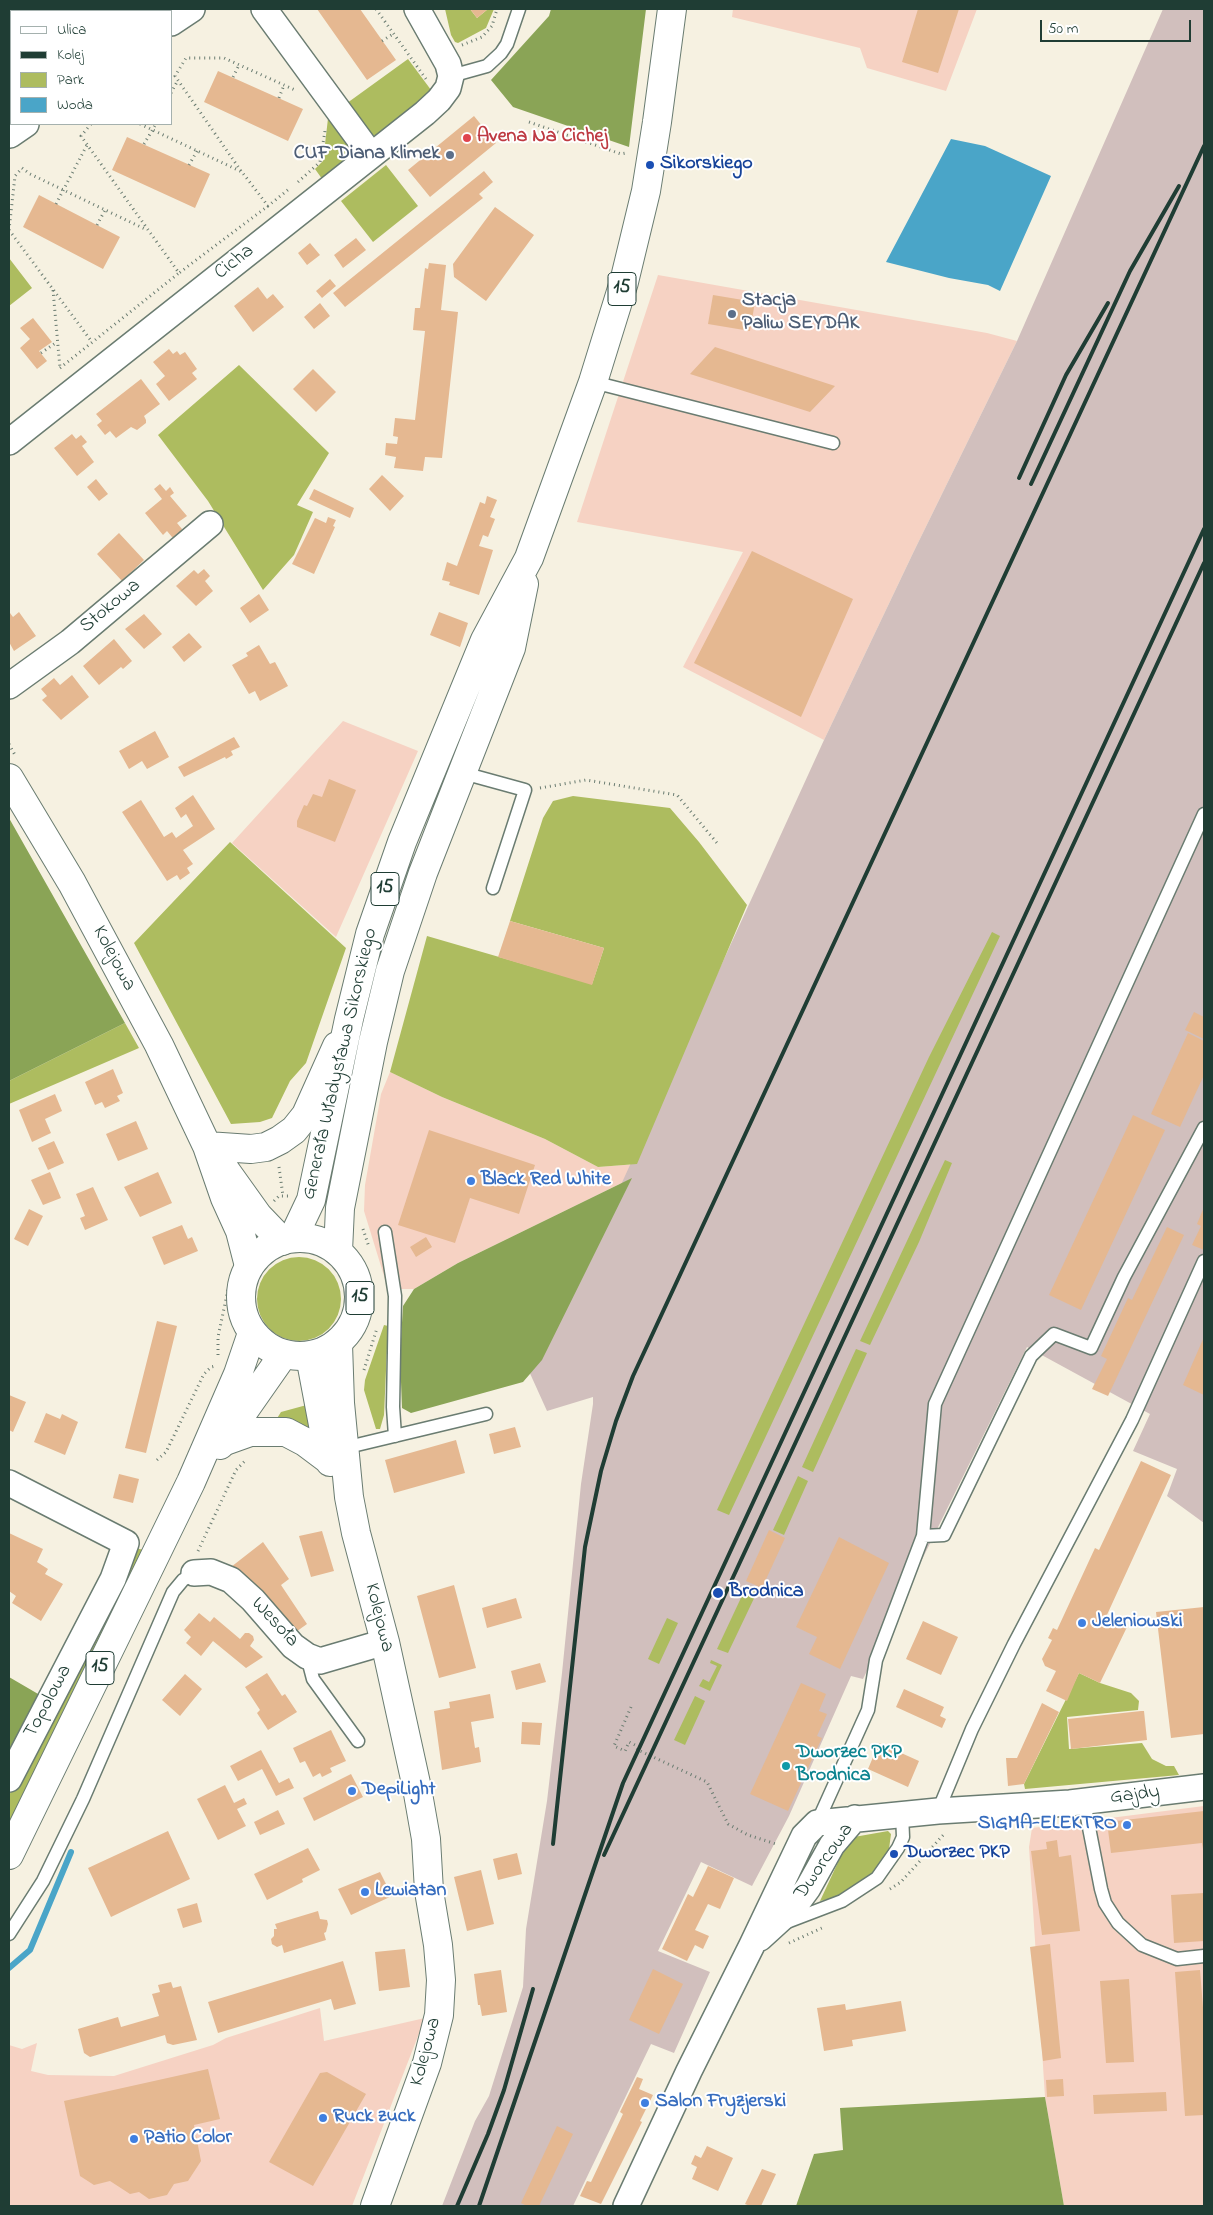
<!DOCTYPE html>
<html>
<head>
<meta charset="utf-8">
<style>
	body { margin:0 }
	#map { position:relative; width:1213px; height:2215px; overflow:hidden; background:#f6f1e1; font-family:"Indie Flower",sans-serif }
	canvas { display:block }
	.frame { position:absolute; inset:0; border:10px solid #1f3d34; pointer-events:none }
	.legend { position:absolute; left:10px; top:10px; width:162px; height:115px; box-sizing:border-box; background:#fff; border:1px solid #a5b1ae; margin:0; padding:6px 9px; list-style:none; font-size:15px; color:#1f3d34 }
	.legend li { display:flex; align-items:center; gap:10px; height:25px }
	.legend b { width:25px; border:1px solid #a5b1ae }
	.scale { position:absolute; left:1040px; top:20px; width:151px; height:22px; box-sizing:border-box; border:2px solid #1f3d34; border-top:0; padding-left:6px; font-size:15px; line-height:18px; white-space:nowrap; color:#1f3d34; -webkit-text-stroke:4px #fff; paint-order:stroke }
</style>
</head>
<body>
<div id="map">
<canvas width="1213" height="2215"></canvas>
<div class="frame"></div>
<ul class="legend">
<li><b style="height:6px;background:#fff"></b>Ulica</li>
<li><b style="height:6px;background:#1f3d34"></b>Kolej</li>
<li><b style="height:14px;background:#adbc5f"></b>Park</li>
<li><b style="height:14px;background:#4aa5c8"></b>Woda</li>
</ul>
<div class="scale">50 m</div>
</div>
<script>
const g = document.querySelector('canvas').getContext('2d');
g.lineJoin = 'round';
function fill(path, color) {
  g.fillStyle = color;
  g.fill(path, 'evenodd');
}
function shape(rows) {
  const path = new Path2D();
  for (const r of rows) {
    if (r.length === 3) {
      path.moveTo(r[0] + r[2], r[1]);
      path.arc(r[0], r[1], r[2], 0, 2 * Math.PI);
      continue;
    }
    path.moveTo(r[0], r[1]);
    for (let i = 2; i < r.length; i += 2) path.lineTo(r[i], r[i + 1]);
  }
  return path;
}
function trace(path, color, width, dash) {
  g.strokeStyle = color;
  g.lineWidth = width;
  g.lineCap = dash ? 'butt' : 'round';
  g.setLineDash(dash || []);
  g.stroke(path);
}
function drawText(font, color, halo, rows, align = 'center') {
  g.font = font + ' "Indie Flower",sans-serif';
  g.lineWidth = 4;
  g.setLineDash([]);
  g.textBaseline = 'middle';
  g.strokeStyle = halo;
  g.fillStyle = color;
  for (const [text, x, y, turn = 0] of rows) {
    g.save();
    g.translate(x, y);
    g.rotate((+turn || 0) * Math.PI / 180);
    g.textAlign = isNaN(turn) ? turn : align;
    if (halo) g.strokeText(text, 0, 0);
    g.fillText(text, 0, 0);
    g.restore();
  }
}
const built = shape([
	[733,9,977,9,946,91,867,68,860,48,732,17],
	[658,275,987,333,1017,341,914,551,824,740,683,667,743,552,577,522],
	[343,721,418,751,336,937,232,843],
	[390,1072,442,1097,545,1139,598,1167,637,1164,632,1178,458,1263,414,1289,388,1289,364,1211,365,1185,381,1094],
	[1204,1806,1204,2206,1064,2206,1045,2097,1029,1847,1032,1828],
	[320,2008,324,2041,425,2018,352,2206,9,2206,9,2045,22,2049,37,2043,31,2071,48,2075,114,2076,213,2045,226,2038]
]);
const industrial = shape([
	[1163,9,1204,9,1204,1523,1167,1496,1177,1469,1133,1451,1150,1414,1027,1347,863,1679,851,1676,789,1816,752,1886,701,1862,658,1951,710,1972,674,2053,651,2044,573,2206,442,2206,475,2121,489,2096,523,1987,526,1929,547,1801,562,1673,581,1484,593,1404,593,1397,547,1411,528,1369,614,1200,824,740,914,551,1017,341]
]);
const green = shape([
	[445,9,470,9,477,18,488,9,494,9,486,28,458,43,455,42,451,35],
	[408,59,434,94,384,137,367,134,343,106],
	[329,110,353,145,353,153,349,163,325,183,315,169,323,161],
	[386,165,418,206,373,242,341,201],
	[9,258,32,288,9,306],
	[239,365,329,453,297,505,313,512,294,555,263,590,208,501,158,435],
	[573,796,670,808,699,842,747,905,637,1164,598,1167,545,1139,442,1097,390,1072,427,936,592,984,604,948,510,921,543,818,553,801],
	[230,842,346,948,306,1063,290,1081,272,1118,260,1122,231,1124,134,943],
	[992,932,1000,936,729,1515,717,1510,929,1057],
	[125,1023,139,1048,9,1104,9,1081],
	[945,1160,952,1163,919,1242,870,1345,860,1341],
	[299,1299,42],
	[384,1325,388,1326,384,1415,380,1429,376,1429,364,1390,365,1380],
	[856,1349,867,1353,813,1472,802,1467],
	[314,1403,317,1436,274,1423,281,1412],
	[798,1476,808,1481,784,1535,773,1530],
	[134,1548,145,1550,9,1828,9,1795,35,1755],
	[747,1585,758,1590,728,1653,717,1649],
	[667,1618,678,1623,659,1664,648,1659],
	[711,1660,722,1665,710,1691,699,1686,703,1679,709,1682,717,1666,710,1663],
	[1079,1673,1100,1683,1131,1693,1139,1701,1138,1710,1067,1717,1069,1749,1142,1743,1152,1759,1166,1766,1174,1766,1179,1775,1025,1789,1024,1784],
	[695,1696,705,1701,685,1745,674,1740],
	[888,1831,891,1834,889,1849,887,1857,875,1871,838,1897,820,1901,846,1845,854,1837]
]);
const forest = shape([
	[551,9,646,9,629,147,513,107,491,80,549,16],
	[9,818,125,1023,9,1081],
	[632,1178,542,1360,523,1382,411,1413,402,1408,400,1356,403,1306,414,1289,458,1263],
	[9,1677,45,1698,9,1752],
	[1045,2097,1064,2206,796,2206,814,2154,843,2150,840,2108]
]);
const water = shape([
	[951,139,985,146,1051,176,1000,291,988,285,949,278,886,262]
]);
const stream = shape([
	[9,1968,30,1950,71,1852]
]);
const building = shape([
	[68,9,109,9,111,11,67,11],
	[317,9,360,9,396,60,367,80],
	[470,9,488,9,477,18],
	[918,9,959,9,938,73,902,62],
	[9,52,11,55,11,120,9,121],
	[218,71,303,109,288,141,204,102],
	[474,116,496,143,430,197,408,170],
	[127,137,210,174,195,208,112,170],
	[484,171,493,182,479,194,483,198,345,307,333,293],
	[39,195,120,237,103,269,23,227],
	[495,207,534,235,486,301,454,277,453,264],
	[356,238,366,250,343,268,334,255],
	[310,243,320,255,307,265,298,253],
	[429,263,446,265,441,310,458,312,442,458,425,457,423,471,394,468,396,457,385,455,386,443,397,444,398,437,393,436,395,418,415,420,425,331,413,330,415,308,420,308,425,268,428,269],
	[330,279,336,286,322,298,316,291],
	[258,287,267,299,273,294,284,307,253,332,234,306],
	[713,295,755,302,750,331,708,324],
	[320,303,330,316,314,329,304,317],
	[33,318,52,342,39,351,47,361,37,369,20,348,30,339,20,328],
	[715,347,835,386,810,412,690,374],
	[169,349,173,354,177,351,180,355,185,352,197,369,192,373,197,379,169,401,156,384,165,376,153,362],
	[313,369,336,392,316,412,293,389],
	[141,379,160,404,144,416,146,420,146,423,137,430,131,427,116,438,110,431,105,435,97,425,102,421,96,414],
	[72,434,76,439,81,435,87,442,82,446,94,462,77,476,54,448],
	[382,475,404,496,390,511,369,489],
	[96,479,108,494,99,501,87,487],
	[160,484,166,491,170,487,174,493,170,496,187,516,177,523,182,529,181,533,176,538,172,537,167,531,163,535,145,513,162,499,154,489],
	[314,489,354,508,350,518,309,499],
	[487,496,497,500,490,517,495,519,488,537,483,535,479,546,493,550,479,595,449,585,450,582,442,580,447,562,457,566,480,502,485,504],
	[328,517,336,520,333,526,335,527,314,574,292,564,315,518,326,523],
	[119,533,144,560,122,581,97,554],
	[752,551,853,599,801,717,694,663],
	[204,569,210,576,205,581,213,591,196,606,176,586,194,570,198,574],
	[259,594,269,610,250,623,240,608],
	[19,612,36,636,14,651,9,642,9,614,10,613,13,617],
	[439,612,468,623,460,647,430,635],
	[144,614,162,634,144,649,125,629],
	[189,633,202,647,184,662,172,647],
	[114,639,132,661,123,669,121,667,99,685,83,666],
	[259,645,270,664,275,662,288,686,260,701,255,691,249,694,232,665,248,656,246,653],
	[72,675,89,697,61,720,42,700,47,696,41,689,54,678,60,685],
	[155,731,169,757,147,769,142,761,129,769,119,751],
	[234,737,240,747,231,751,233,755,226,759,225,757,184,777,178,767],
	[329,779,356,790,335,842,297,827,297,821,304,805,307,806,313,794,322,797],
	[193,795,215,829,183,850,193,864,187,868,190,873,180,880,177,875,167,881,122,812,141,800,164,837,172,832,176,838,193,826,186,814,181,818,175,808],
	[510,921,604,948,592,985,498,957],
	[1194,1012,1204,1017,1204,1039,1185,1030],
	[1188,1033,1204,1041,1204,1075,1180,1127,1151,1114],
	[113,1069,123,1093,117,1096,120,1101,105,1108,102,1102,95,1105,85,1082],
	[55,1094,62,1111,45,1119,51,1133,32,1142,19,1110],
	[1133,1115,1165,1130,1081,1310,1049,1295],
	[136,1121,148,1149,118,1161,106,1134],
	[429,1130,535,1165,519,1214,470,1198,455,1243,398,1225],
	[54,1141,64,1163,48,1170,38,1148],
	[50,1172,61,1198,43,1205,31,1180],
	[158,1172,172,1203,140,1217,124,1187],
	[93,1187,108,1220,85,1230,80,1218,85,1216,76,1194],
	[1204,1207,1204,1250,1192,1245,1201,1226,1197,1224],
	[29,1209,43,1216,28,1246,14,1239],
	[182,1225,188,1239,192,1237,198,1251,164,1265,152,1237],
	[1167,1227,1184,1235,1108,1396,1092,1389,1107,1359,1101,1356,1128,1298,1132,1300],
	[426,1237,432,1247,416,1257,410,1247],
	[157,1321,177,1326,146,1453,125,1448],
	[1204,1337,1204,1395,1183,1385],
	[9,1395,26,1402,13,1432,9,1430],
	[46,1413,60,1419,62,1414,78,1422,65,1455,34,1442],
	[515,1427,521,1447,494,1454,489,1434],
	[456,1440,465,1473,394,1493,385,1460],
	[1141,1461,1171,1475,1106,1617,1127,1627,1100,1683,1079,1673,1067,1701,1046,1691,1056,1671,1045,1666,1042,1659,1052,1640,1048,1638,1053,1628,1057,1630,1095,1548,1099,1550],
	[119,1474,139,1479,133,1503,113,1498],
	[769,1530,785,1538,762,1588,746,1581],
	[322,1531,334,1571,311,1577,299,1536],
	[9,1533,43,1549,37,1562,48,1569,45,1574,63,1584,41,1621,12,1603,16,1596,9,1591],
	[839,1537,889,1563,840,1669,809,1654,817,1637,796,1627],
	[263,1542,289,1579,281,1585,307,1624,293,1634,231,1567],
	[454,1585,476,1668,439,1678,417,1596],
	[516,1598,522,1618,487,1628,482,1608],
	[1204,1607,1204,1734,1171,1738,1156,1612],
	[199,1613,210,1622,214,1617,240,1639,245,1633,249,1633,253,1636,254,1640,250,1646,263,1657,246,1668,213,1641,201,1656,186,1643,191,1637,184,1630],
	[923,1621,958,1637,941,1675,906,1659],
	[540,1663,546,1682,516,1690,511,1671],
	[267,1673,282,1696,285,1694,297,1712,268,1730,257,1713,260,1710,245,1687],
	[185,1674,202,1689,180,1716,162,1700],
	[801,1683,826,1694,819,1711,827,1714,817,1736,822,1738,788,1811,750,1794],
	[904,1689,944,1707,940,1716,946,1719,942,1728,896,1707],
	[490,1694,494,1718,471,1722,475,1748,479,1747,481,1762,442,1770,434,1711,450,1708,449,1702],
	[1042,1703,1059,1712,1024,1784,1008,1786,1006,1758,1017,1758],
	[1141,1711,1144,1711,1147,1740,1071,1749,1068,1719],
	[522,1722,542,1723,540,1745,521,1744],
	[331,1730,346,1761,330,1768,332,1772,322,1777,320,1773,313,1777,305,1761,300,1763,293,1748],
	[879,1743,919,1761,908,1787,868,1769],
	[261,1750,279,1783,289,1778,294,1788,276,1796,262,1769,238,1781,230,1766],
	[351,1774,363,1797,314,1821,303,1798],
	[225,1785,234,1803,244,1798,247,1804,237,1809,246,1826,218,1840,197,1799],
	[278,1810,285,1824,260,1835,254,1822],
	[1204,1811,1204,1855,1202,1843,1111,1853,1107,1822],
	[168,1831,190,1879,111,1917,88,1868],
	[1057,1840,1059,1857,1071,1855,1080,1931,1042,1935,1031,1851,1047,1849,1046,1842],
	[308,1848,320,1870,302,1879,303,1882,267,1900,254,1874],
	[517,1853,522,1874,498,1880,493,1859],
	[708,1866,734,1878,720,1909,708,1904,695,1930,709,1936,703,1949,695,1945,687,1961,662,1949,688,1894,693,1897],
	[481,1870,494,1924,467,1931,454,1877],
	[380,1872,392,1896,351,1915,338,1889],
	[1204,1893,1204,1941,1174,1943,1171,1895],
	[197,1903,202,1922,183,1928,177,1909],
	[318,1911,320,1919,327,1920,328,1924,326,1932,324,1933,326,1940,284,1953,282,1945,277,1947,272,1944,271,1939,274,1936,274,1929,277,1929,275,1924],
	[1050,1944,1061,2058,1043,2061,1030,1947],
	[405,1949,410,1987,379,1991,375,1952],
	[343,1961,356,2004,334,2010,331,1999,218,2033,208,2002],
	[653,1969,683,1984,659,2034,629,2020],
	[501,1970,507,2012,482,2016,480,2005,478,2005,474,1974],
	[1200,1970,1204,2020,1204,2115,1185,2116,1175,1972],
	[1129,1979,1134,2062,1106,2063,1100,1981],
	[171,1982,173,1988,181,1986,197,2040,173,2045,167,2043,165,2035,90,2057,84,2053,78,2029,118,2017,121,2027,159,2016,152,1994,160,1992,158,1985],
	[901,2001,906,2031,852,2040,853,2046,824,2051,817,2008,845,2004,846,2010],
	[208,2069,220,2119,194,2125,201,2161,188,2181,174,2184,167,2195,149,2199,139,2192,130,2194,110,2181,94,2185,80,2176,64,2101],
	[327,2072,366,2094,313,2186,269,2162,320,2073],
	[637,2077,643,2079,639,2089,653,2095,640,2121,642,2122,601,2204,580,2196,587,2181,591,2182,623,2114,620,2112],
	[1063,2079,1064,2096,1047,2097,1046,2080],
	[1166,2092,1167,2111,1094,2114,1093,2095],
	[557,2126,573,2134,539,2206,527,2206,521,2203],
	[707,2146,733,2158,718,2191,692,2179,697,2167,691,2164,695,2155,701,2158],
	[762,2169,776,2174,761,2206,750,2206,745,2204]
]);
const path = shape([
	[120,9,122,11],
	[376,9,426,79],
	[382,41,393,34],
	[9,44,11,48],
	[462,45,482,37,492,26,497,9],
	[233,77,239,65],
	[171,93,178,80],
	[279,98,284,85],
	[529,122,621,154,626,153],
	[91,124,81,136,179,273,268,206],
	[140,124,242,172,268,206,289,189],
	[144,144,156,124],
	[189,165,197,151],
	[241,171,175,76,186,58,224,58,295,90],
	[298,182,320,162,325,131],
	[56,204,87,145],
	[97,225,105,210],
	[9,230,15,176,22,168,30,174,147,230],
	[9,230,92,342],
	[53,290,60,368],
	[41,353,57,342],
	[60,368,179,273],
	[9,744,15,755],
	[540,788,586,780,677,795,717,843],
	[279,1167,283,1196],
	[274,1201,279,1196,288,1196],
	[363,1229,369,1247],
	[218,1355,218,1337,230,1280],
	[364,1370,377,1328],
	[157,1460,166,1452,204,1374,211,1367,215,1366],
	[198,1551,236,1470,246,1460],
	[631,1707,614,1746,625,1751,629,1742,635,1745,638,1750,707,1782,728,1824,748,1835,776,1844],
	[890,1889,901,1882,945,1833],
	[789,1943,824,1927]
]);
const lane = shape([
	[451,76,487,66,501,53,507,44,519,9],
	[593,382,833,443],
	[463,773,525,790,493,888],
	[385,1232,395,1296,393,1407,395,1436],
	[344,1448,486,1414],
	[923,1536,944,1535,1031,1356,1054,1334,1091,1348,1124,1277,1204,1128],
	[307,1656,313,1679,358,1741],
	[1084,1802,1101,1889,1105,1903,1118,1923,1142,1945,1177,1959,1204,1956],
	[938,1811,972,1729,1014,1644,1132,1420,1204,1261],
	[817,1823,868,1710,876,1660,923,1536,935,1404,1204,814],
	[787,1922,842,1901,877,1878,898,1848,903,1837,902,1814],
	[9,1934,43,1881,83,1799,173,1592,183,1580,194,1573]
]);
const street = shape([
	[264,9,371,155],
	[171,23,192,9],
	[10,135,26,124],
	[9,442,425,113,439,100,448,88,451,76,448,64,417,9],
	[9,686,70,642,210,524],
	[9,1483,126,1543,113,1579,9,1779],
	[194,1573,211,1572,231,1580,253,1600,293,1646,307,1656,320,1661,385,1642],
	[760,1938,794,1907,808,1888,832,1845,855,1818],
	[626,2206,689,2071,752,1945,804,1836,817,1823,938,1811,1070,1803,1204,1787]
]);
const secondary = shape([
	[9,778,72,883,159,1045,207,1146,225,1198,240,1231,249,1266],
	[207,1146,251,1149,266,1147,280,1140,294,1130,306,1115,337,1046],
	[223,1167,258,1216,282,1241],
	[338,1344,340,1403,349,1497,356,1533,385,1642,417,1788,426,1839,429,1891,438,1945,441,1980,439,2015,427,2063,375,2206],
	[310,1356,330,1462],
	[222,1442,250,1432,286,1432,305,1442,329,1460]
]);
const primary = shape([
	[300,1297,59],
	[293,1238,311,1200,349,1019,370,934,402,842,485,640,529,558,593,382,624,282,646,191,657,122,672,9],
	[338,1251,340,1208,373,1042,390,971,423,873,511,648,524,584],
	[220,1445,283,1355],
	[9,1855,191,1482,238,1374,252,1333]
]);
const rail = shape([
	[1019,478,1066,375,1108,303],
	[1031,484,1130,271,1179,186],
	[553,1844,585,1547,601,1471,616,1421,633,1376,1204,146],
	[604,1855,1204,563],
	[457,2206,488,2134,504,2090,533,1989],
	[479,2206,623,1783,1204,529]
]);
const markers = [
	[467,138,5,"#e0444e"],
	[450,155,5,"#5c6f8a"],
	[650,165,5,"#1a4fb4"],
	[732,314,5,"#5c6f8a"],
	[471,1181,5,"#3f7fe0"],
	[718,1593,6,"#1a4fb4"],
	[1082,1623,5,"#3f7fe0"],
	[786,1766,5,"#0f9aa8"],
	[352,1791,5,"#3f7fe0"],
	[1127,1825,5,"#3f7fe0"],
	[894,1854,5,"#1a4fb4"],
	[365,1892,5,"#3f7fe0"],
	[645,2103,5,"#3f7fe0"],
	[323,2118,5,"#3f7fe0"],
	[134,2139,5,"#3f7fe0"]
];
const shields = [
	[622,289,28],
	[385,889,28],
	[360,1298,28],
	[100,1668,28]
];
const shieldNames = [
	["15",622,289],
	["15",385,889],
	["15",360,1298],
	["15",100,1668]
];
const healthNames = [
	["Avena Na Cichej",477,138]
];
const serviceNames = [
	["CUF Diana Klimek",440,155],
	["Stacja",742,302,"left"],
	["Paliw SEYDAK",742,325,"left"]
];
const transitNames = [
	["Sikorskiego",660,165],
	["Brodnica",729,1593],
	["Dworzec PKP",904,1854]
];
const streetNames = [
	["Cicha",235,263,-38],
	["Stokowa",111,607,-40],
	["Kolejowa",113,959,62],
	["Generała Władysława Sikorskiego",341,1064,-77],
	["Kolejowa",378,1618,76],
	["Wesoła",274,1623,47],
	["Topolowa",49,1702,-62],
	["Gajdy",1135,1796,-7],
	["Dworcowa",825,1862,-55],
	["Kolejowa",427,2052,-75]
];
const shopNames = [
	["Black Red White",481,1181],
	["Jeleniowski",1092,1623],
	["DepiLight",362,1791],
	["SIGMA-ELEKTRO",1117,1825,"right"],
	["Lewiatan",375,1892],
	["Salon Fryzjerski",655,2103],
	["Ruck zuck",333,2118],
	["Patio Color",144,2139]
];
const cultureNames = [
	["Dworzec PKP",796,1754],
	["Brodnica",796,1777]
];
fill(built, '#f6d2c3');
fill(industrial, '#d1bfbd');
fill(green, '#adbc5f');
fill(forest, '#8aa456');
fill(water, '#4aa5c8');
trace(stream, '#4aa5c8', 6);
fill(building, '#e5b891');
trace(lane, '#6a7c71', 15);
trace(street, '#6a7c71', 28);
trace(secondary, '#6a7c71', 30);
trace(primary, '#6a7c71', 30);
trace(path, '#6a7c71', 3, [1, 4]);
trace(lane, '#fff', 12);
trace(street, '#fff', 25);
trace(secondary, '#fff', 28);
trace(primary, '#fff', 28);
trace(rail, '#1f3d34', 4);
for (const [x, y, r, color] of markers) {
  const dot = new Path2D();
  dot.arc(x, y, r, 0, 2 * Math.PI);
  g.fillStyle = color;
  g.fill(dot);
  trace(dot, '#fff', 2);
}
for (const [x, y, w] of shields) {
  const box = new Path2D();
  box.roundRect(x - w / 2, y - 16.5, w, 33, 4);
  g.fillStyle = '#fff';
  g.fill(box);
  trace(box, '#1f3d34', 1);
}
drawText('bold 19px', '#1f3d34', null, shieldNames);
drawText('bold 20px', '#be3a42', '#fff', healthNames, 'left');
drawText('bold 20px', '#4e5e75', '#fff', serviceNames, 'right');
drawText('bold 20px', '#164399', '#fff', transitNames, 'left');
drawText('20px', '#1f3d34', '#fff', streetNames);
drawText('bold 20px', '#366cbe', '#fff', shopNames, 'left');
drawText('bold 20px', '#0d838f', '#fff', cultureNames, 'left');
</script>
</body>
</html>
